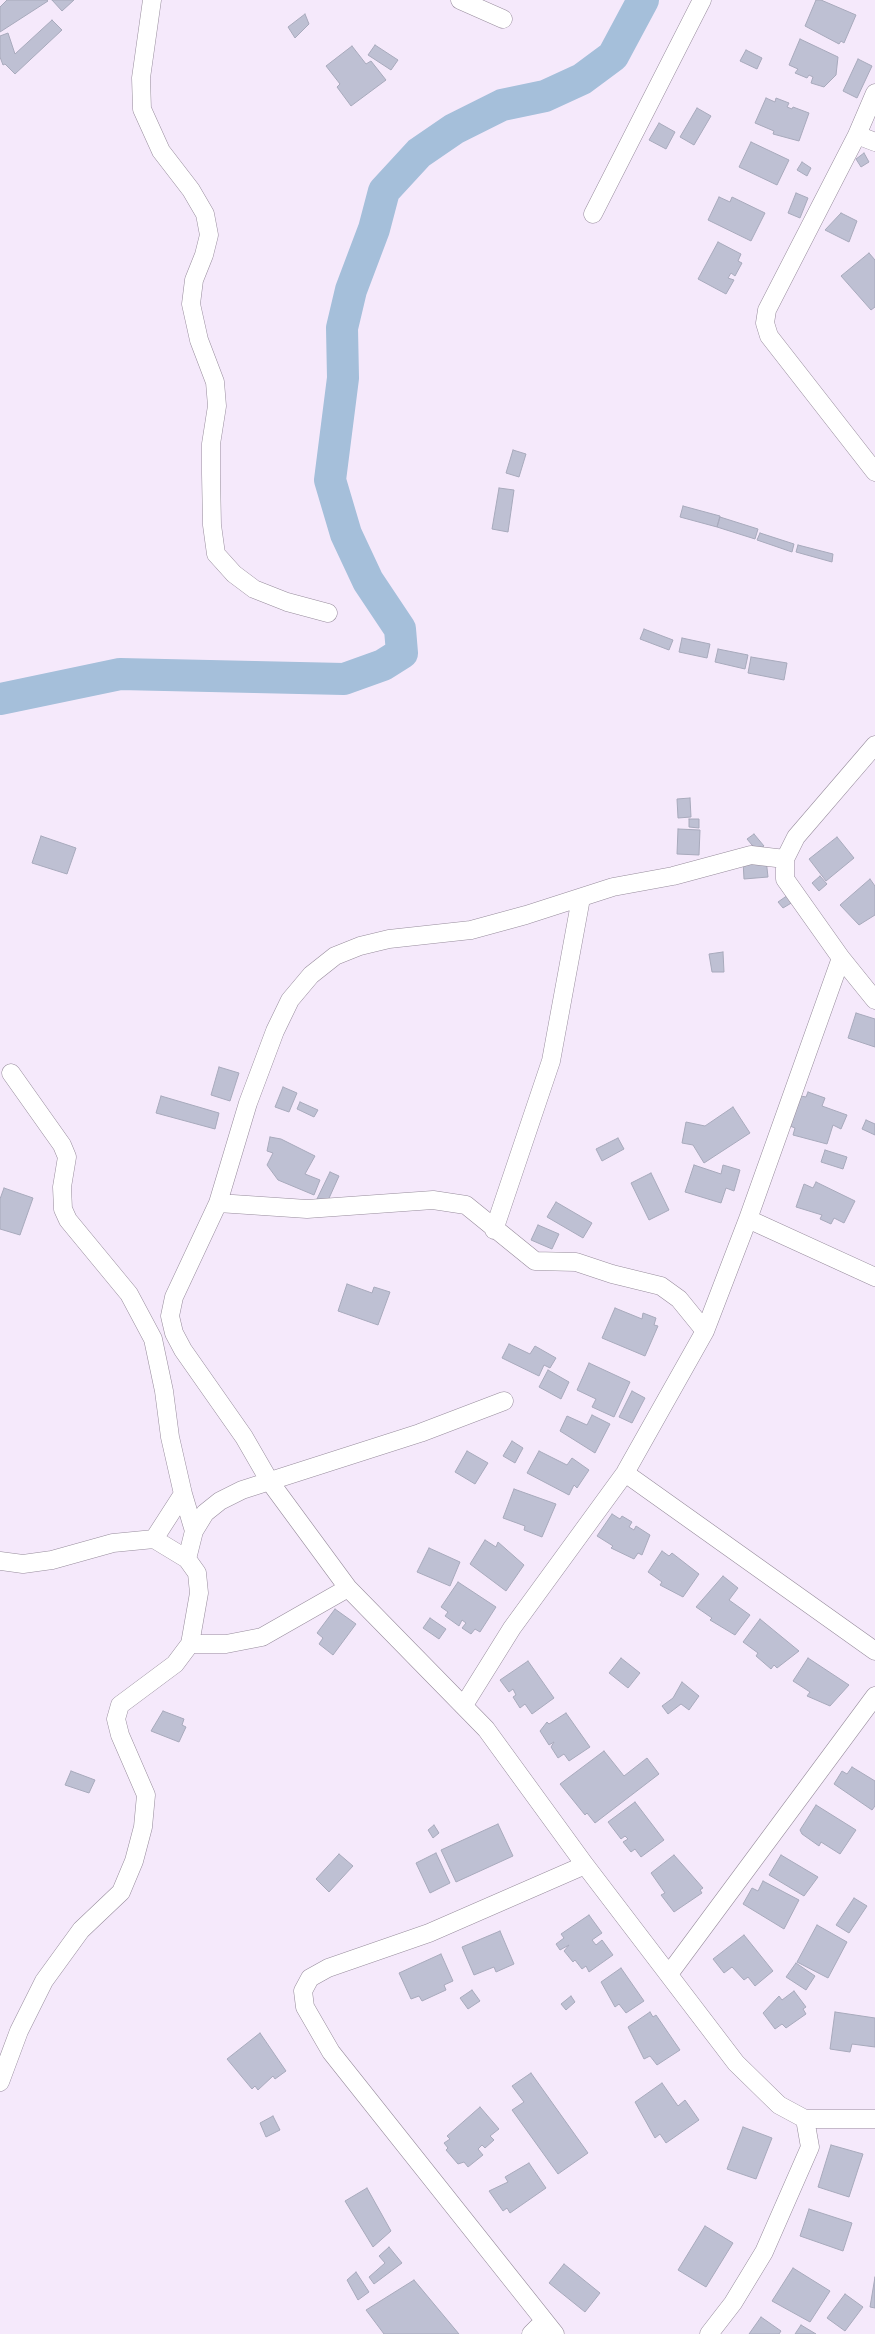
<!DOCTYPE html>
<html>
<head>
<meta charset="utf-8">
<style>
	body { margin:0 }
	canvas { display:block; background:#f5e9fb }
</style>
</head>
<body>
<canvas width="875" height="2334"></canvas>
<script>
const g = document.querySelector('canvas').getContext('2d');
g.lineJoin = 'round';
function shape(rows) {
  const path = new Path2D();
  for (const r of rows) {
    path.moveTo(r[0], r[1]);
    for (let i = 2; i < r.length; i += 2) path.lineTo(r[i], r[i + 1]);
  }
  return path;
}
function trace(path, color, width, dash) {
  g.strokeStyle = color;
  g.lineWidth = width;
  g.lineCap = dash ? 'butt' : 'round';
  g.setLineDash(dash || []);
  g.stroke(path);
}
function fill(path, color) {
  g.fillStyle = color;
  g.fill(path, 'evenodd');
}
const river = shape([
	[0,699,120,674,344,679,383,665,402,653,400,629,368,581,346,534,330,480,343,378,342,328,351,290,374,229,384,191,419,153,454,129,502,105,545,96,582,79,613,56,643,0]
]);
const building = shape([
	[7,0,47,0,48,1,0,32,0,7,7,0],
	[52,0,74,0,62,11,52,0],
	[816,0,821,0,856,15,844,43,841,41,839,44,805,26,816,0],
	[305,14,309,24,295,38,288,27,305,14],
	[52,20,62,30,15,74,5,64,3,65,0,57,0,36,8,33,15,54,52,20],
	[800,39,838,57,836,75,824,87,811,83,813,77,809,75,807,78,795,73,798,69,789,65,800,39],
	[375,45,398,60,391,70,368,55,375,45],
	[352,46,366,64,371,61,386,80,351,106,337,87,340,84,326,66,352,46],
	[746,50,762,58,757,69,740,61,746,50],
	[858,59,872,66,857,98,843,91,858,59],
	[766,98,775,102,776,98,789,103,787,107,792,109,793,107,809,113,799,141,773,134,774,131,755,123,766,98],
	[697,108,711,116,694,145,680,137,697,108],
	[659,123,675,132,666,149,649,140,659,123],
	[751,142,789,160,777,185,739,167,751,142],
	[864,153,869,162,861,167,856,159,864,153],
	[802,162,811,168,807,176,797,170,802,162],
	[796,193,808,198,800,218,788,213,796,193],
	[719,197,730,202,732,197,765,213,751,241,708,220,719,197],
	[841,213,857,221,849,242,825,230,841,213],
	[718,242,741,254,738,261,742,263,735,276,731,273,728,278,734,280,726,294,698,279,718,242],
	[869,253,875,260,875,307,871,310,841,276,869,253],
	[513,450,526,454,519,477,506,473,513,450],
	[499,488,514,490,508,532,492,529,499,488],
	[683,506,720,516,717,527,680,517,683,506],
	[720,517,758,529,755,539,717,527,720,517],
	[760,533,794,544,792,552,757,540,760,533],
	[798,545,833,554,832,562,796,552,798,545],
	[644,629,673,640,669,650,640,639,644,629],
	[682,638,710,644,707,658,679,652,682,638],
	[718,649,748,655,745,669,715,662,718,649],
	[751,657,787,663,784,680,748,673,751,657],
	[690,798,691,817,678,818,677,799,690,798],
	[689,819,699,819,699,828,689,827,689,819],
	[678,829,700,830,699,855,677,854,678,829],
	[754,834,764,846,757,851,747,839,754,834],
	[41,836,76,848,67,874,32,863,41,836],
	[837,837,854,858,826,881,809,859,837,837],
	[766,859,768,877,744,879,743,861,766,859],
	[820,876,827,884,819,891,812,883,820,876],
	[870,879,875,886,875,915,859,925,840,905,870,879],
	[788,895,793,902,783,908,778,902,788,895],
	[723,952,724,972,712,972,709,954,723,952],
	[856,1013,875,1019,875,1047,848,1038,856,1013],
	[219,1067,239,1073,230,1101,211,1095,219,1067],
	[283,1087,297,1093,289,1112,275,1107,283,1087],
	[808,1092,825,1098,822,1106,847,1115,841,1129,833,1125,827,1144,793,1135,795,1128,790,1126,801,1096,806,1097,808,1092],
	[161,1096,219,1113,215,1129,156,1113,161,1096],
	[300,1102,318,1110,314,1117,297,1109,300,1102],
	[733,1107,750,1133,704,1163,693,1145,682,1143,686,1122,705,1126,733,1107],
	[866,1120,875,1124,875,1135,862,1129,866,1120],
	[270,1137,281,1139,315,1156,305,1174,320,1180,314,1195,278,1180,267,1165,273,1153,267,1151,270,1137],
	[618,1138,624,1149,602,1161,596,1149,618,1138],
	[825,1150,847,1157,843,1169,821,1162,825,1150],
	[694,1165,721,1174,723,1165,740,1170,734,1191,726,1188,721,1203,685,1192,694,1165],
	[330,1172,339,1176,326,1205,316,1201,330,1172],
	[651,1173,669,1210,649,1220,631,1183,651,1173],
	[816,1182,855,1201,844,1223,834,1218,831,1224,820,1219,822,1215,796,1207,804,1184,813,1188,816,1182],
	[4,1188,33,1198,20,1235,0,1229,0,1199,4,1188],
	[556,1202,592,1223,583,1238,547,1217,556,1202],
	[538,1225,559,1234,552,1249,531,1240,538,1225],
	[347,1284,372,1293,374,1287,390,1292,378,1325,338,1311,347,1284],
	[615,1308,642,1319,643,1313,656,1318,654,1325,658,1326,645,1356,602,1338,615,1308],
	[509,1344,530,1354,535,1346,556,1358,550,1368,544,1365,539,1376,502,1358,509,1344],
	[589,1363,630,1382,614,1417,592,1407,596,1399,577,1390,589,1363],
	[548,1370,569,1382,561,1399,539,1387,548,1370],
	[632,1391,645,1398,632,1423,619,1417,632,1391],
	[592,1415,610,1424,595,1453,560,1431,567,1416,587,1425,592,1415],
	[512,1441,523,1448,515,1463,503,1456,512,1441],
	[467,1451,488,1463,475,1484,455,1472,467,1451],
	[539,1451,567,1465,572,1458,589,1470,577,1488,574,1485,569,1495,527,1473,539,1451],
	[514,1489,556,1504,542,1537,524,1530,525,1526,503,1518,514,1489],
	[612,1514,620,1519,622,1516,632,1522,629,1527,634,1530,636,1526,650,1535,642,1555,638,1553,634,1559,611,1548,613,1546,597,1536,612,1514],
	[485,1540,496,1547,498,1542,524,1565,506,1591,470,1564,485,1540],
	[429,1548,460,1562,450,1586,417,1572,429,1548],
	[662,1551,669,1556,672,1553,699,1574,683,1597,660,1585,662,1582,648,1572,662,1551],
	[723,1576,738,1588,729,1600,750,1615,735,1635,710,1620,712,1618,696,1607,723,1576],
	[458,1582,496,1607,480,1632,475,1629,471,1634,462,1628,466,1623,462,1620,459,1626,445,1616,448,1612,441,1607,458,1582],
	[335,1609,356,1624,333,1655,319,1644,323,1638,317,1633,335,1609],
	[430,1618,446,1629,439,1639,423,1628,430,1618],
	[760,1619,799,1651,777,1668,774,1665,771,1669,756,1656,758,1653,743,1642,760,1619],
	[621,1658,640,1673,628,1688,609,1673,621,1658],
	[808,1658,849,1685,830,1706,807,1696,810,1692,793,1681,808,1658],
	[528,1661,554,1698,532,1714,525,1704,520,1708,513,1697,516,1695,513,1689,509,1692,500,1680,528,1661],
	[682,1682,699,1696,689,1710,681,1704,668,1714,662,1706,673,1698,682,1682],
	[163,1711,184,1719,182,1725,186,1727,179,1742,151,1731,163,1711],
	[566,1713,590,1747,569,1761,564,1754,558,1758,551,1747,554,1742,549,1745,540,1731,547,1722,549,1724,566,1713],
	[604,1751,624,1776,647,1758,659,1774,595,1823,587,1813,585,1815,560,1784,604,1751],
	[852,1767,875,1781,875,1806,872,1810,834,1784,842,1771,847,1774,852,1767],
	[71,1771,95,1780,89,1793,65,1785,71,1771],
	[635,1802,664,1840,641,1857,635,1849,631,1852,623,1842,628,1839,625,1836,621,1839,608,1822,635,1802],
	[816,1805,856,1830,840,1854,821,1842,819,1846,802,1834,800,1830,816,1805],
	[498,1824,513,1856,456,1882,441,1850,498,1824],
	[434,1825,439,1833,433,1838,428,1830,434,1825],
	[436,1853,450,1883,430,1893,416,1863,436,1853],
	[339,1854,353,1866,329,1892,316,1879,339,1854],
	[674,1855,703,1888,700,1890,702,1893,674,1912,661,1895,665,1893,651,1873,674,1855],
	[781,1855,818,1877,804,1896,769,1875,781,1855],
	[763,1881,799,1900,784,1929,743,1904,752,1888,758,1891,763,1881],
	[854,1898,867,1906,849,1933,836,1925,854,1898],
	[589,1915,602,1933,592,1940,596,1945,602,1940,613,1955,589,1972,586,1966,582,1969,575,1960,573,1962,564,1951,569,1945,560,1950,556,1944,564,1938,561,1934,589,1915],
	[817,1925,847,1942,828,1978,797,1962,817,1925],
	[500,1931,514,1964,496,1972,494,1967,474,1975,462,1947,500,1931],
	[744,1935,773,1971,755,1986,748,1977,744,1980,732,1967,724,1973,713,1959,744,1935],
	[441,1954,453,1981,444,1985,446,1990,422,2001,419,1996,411,1999,399,1973,441,1954],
	[796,1963,815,1976,806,1990,786,1977,796,1963],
	[621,1968,644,2001,626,2013,619,2004,615,2007,601,1982,621,1968],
	[472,1990,480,2001,468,2009,460,1998,472,1990],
	[794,1991,806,2007,803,2009,806,2014,786,2028,782,2024,775,2029,763,2013,779,1996,782,2000,794,1991],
	[571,1996,575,2002,566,2010,561,2004,571,1996],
	[650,2012,653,2017,656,2015,680,2050,657,2065,650,2056,644,2059,628,2027,650,2012],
	[835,2012,875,2018,875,2047,852,2044,850,2052,830,2049,835,2012],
	[260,2033,286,2071,275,2079,273,2076,258,2090,255,2086,252,2089,227,2059,260,2033],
	[531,2073,588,2153,558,2174,512,2110,524,2102,512,2086,531,2073],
	[662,2083,678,2106,685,2100,699,2120,666,2143,660,2134,655,2138,635,2102,662,2083],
	[480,2107,499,2129,490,2136,494,2140,485,2148,482,2145,478,2149,483,2155,468,2167,464,2162,458,2164,446,2150,448,2148,444,2143,450,2139,447,2136,480,2107],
	[273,2116,280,2130,266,2137,260,2123,273,2116],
	[743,2127,772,2138,756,2179,727,2169,743,2127],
	[831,2145,863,2154,849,2197,818,2187,831,2145],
	[529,2163,546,2188,510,2213,507,2208,503,2211,489,2191,508,2182,505,2177,529,2163],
	[367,2188,391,2231,373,2247,345,2201,367,2188],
	[809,2209,852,2223,843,2251,800,2236,809,2209],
	[705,2226,733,2243,706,2287,678,2270,705,2226],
	[389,2247,402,2263,374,2284,369,2277,385,2263,379,2256,389,2247],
	[564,2264,600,2293,585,2312,549,2283,564,2264],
	[793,2268,830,2291,810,2322,772,2301,793,2268],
	[356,2272,369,2292,358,2300,347,2280,356,2272],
	[875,2277,875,2308,870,2307,875,2277],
	[414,2280,459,2334,384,2334,366,2310,414,2280],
	[845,2294,863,2307,845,2331,827,2318,845,2294],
	[761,2317,781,2331,779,2334,749,2334,761,2317],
	[801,2325,816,2334,795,2334,801,2325]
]);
const minor = shape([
	[152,0,141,78,142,109,161,151,191,190,205,214,209,235,204,255,194,280,191,304,199,340,215,382,217,406,211,444,211,474,212,525,216,554,234,574,254,589,287,602,328,613],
	[460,0,503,19],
	[875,93,857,135,767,310,765,323,769,336,875,472],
	[857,135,875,142],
	[593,214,702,0],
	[875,745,796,837,785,859,785,879,841,958,875,1000],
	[785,859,751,855,673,876,613,887,526,915,471,930,389,939,360,946,335,956,311,975,290,1000,275,1031,248,1103,218,1203,174,1297,170,1316,174,1333,183,1350,244,1437,270,1482,348,1588,486,1729,585,1865,736,2063,779,2105,805,2119,875,2119],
	[11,1073,62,1145,67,1157,62,1187,63,1209,68,1220,129,1294,153,1339,164,1391,170,1437,183,1494,194,1531],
	[218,1203,307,1209,433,1200,466,1205,535,1261,576,1262,612,1274,661,1286,679,1299,705,1331],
	[748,1219,875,1277],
	[494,1230,551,1061,581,898],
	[625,1473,875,1651],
	[154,1539,183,1494],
	[187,1559,194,1531,205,1513,220,1501,242,1490,420,1433,504,1401],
	[0,1561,23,1564,52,1560,113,1543,154,1539,187,1559,197,1573,199,1593,190,1644,175,1664,120,1705,116,1719,120,1735,146,1795,143,1827,134,1861,121,1892,81,1930,44,1981,19,2031,0,2082],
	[190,1644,226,1644,262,1637,348,1588],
	[464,1705,512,1628,625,1473,705,1331,748,1219,841,958],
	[669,1974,875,1696],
	[531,2334,544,2321],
	[555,2334,331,2052,305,2007,303,1991,310,1978,328,1968,429,1933,585,1865],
	[709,2334,733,2303,764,2252,810,2147,805,2119]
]);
trace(river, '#a5bfda', 32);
fill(building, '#bec0d3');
trace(building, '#a8aabc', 1);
trace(minor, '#978c9c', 19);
trace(minor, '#fff', 18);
</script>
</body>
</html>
